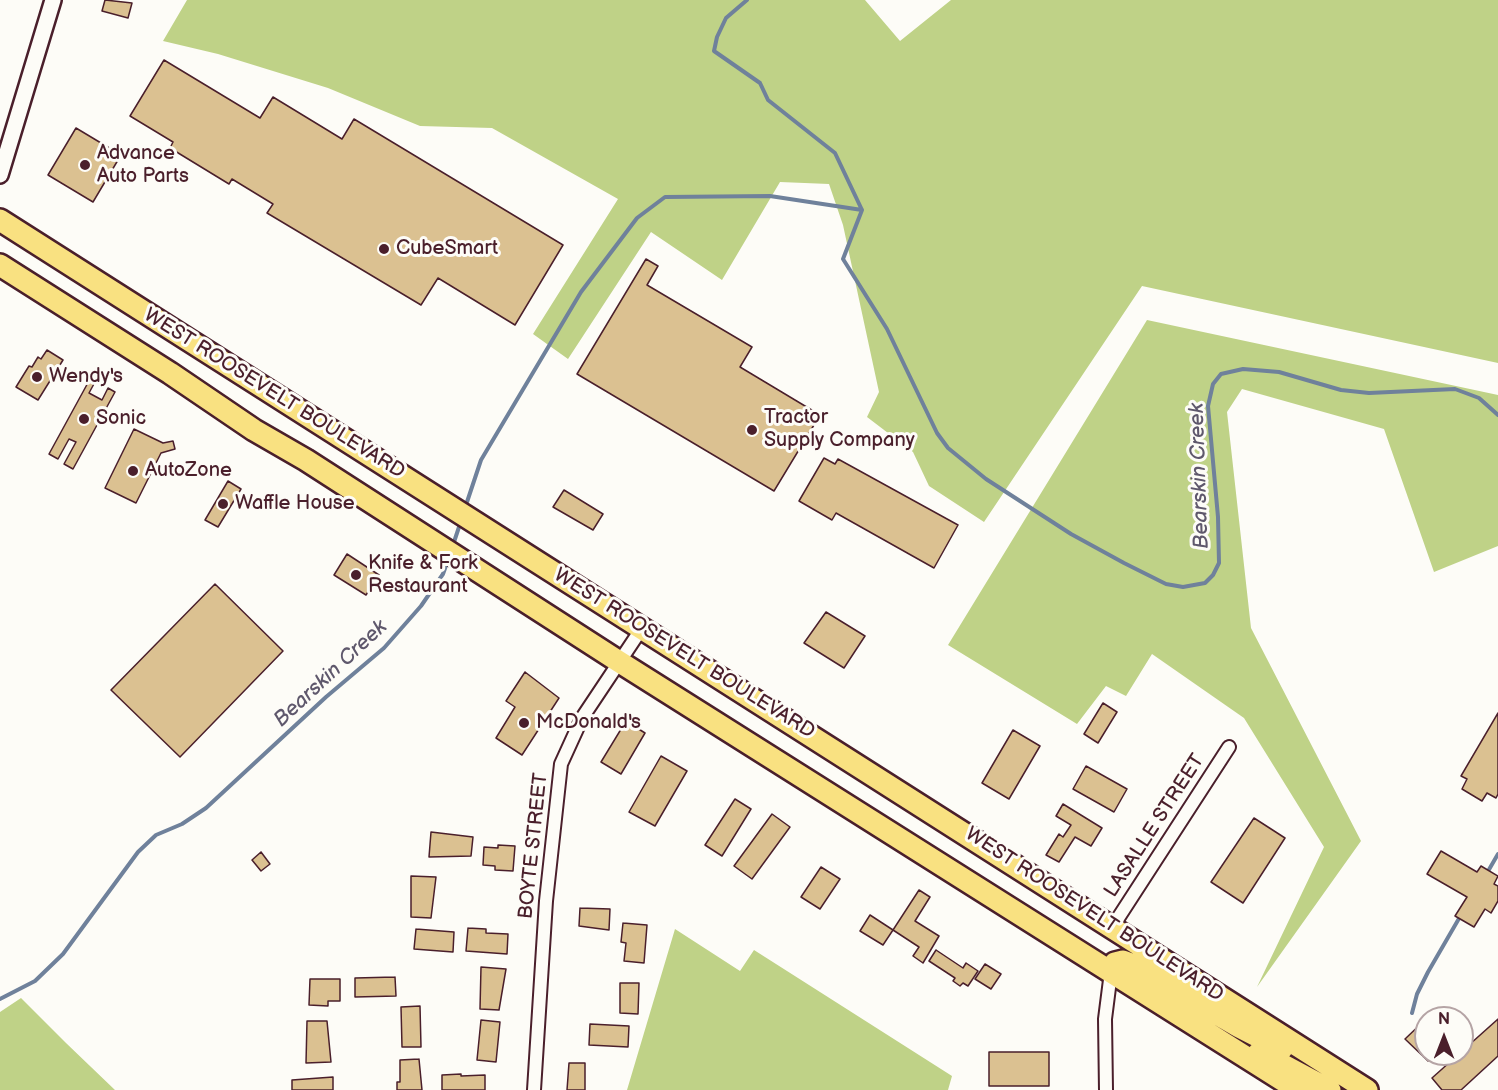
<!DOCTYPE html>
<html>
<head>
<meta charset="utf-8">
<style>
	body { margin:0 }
	#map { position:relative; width:1498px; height:1090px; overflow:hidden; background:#fdfcf7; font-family:"Balsamiq Sans",sans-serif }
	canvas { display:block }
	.north { position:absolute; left:1414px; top:1006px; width:60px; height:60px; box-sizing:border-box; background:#fdfcf7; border:2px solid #b5a4a5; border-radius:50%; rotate:0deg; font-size:16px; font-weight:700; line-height:24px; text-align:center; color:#4a1f2b }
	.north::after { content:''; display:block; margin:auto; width:21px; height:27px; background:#4a1f2b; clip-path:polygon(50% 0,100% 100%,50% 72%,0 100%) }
</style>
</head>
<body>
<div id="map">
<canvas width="1498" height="1090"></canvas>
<div class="north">N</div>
</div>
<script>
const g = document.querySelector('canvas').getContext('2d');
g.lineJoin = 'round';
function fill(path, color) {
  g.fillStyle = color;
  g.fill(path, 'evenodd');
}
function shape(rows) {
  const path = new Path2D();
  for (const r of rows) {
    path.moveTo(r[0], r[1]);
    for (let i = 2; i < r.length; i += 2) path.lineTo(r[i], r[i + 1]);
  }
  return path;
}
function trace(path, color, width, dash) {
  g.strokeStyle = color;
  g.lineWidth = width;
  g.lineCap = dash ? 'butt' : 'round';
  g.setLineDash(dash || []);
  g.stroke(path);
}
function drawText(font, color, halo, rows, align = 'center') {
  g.font = font + ' "Balsamiq Sans",sans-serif';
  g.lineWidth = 6;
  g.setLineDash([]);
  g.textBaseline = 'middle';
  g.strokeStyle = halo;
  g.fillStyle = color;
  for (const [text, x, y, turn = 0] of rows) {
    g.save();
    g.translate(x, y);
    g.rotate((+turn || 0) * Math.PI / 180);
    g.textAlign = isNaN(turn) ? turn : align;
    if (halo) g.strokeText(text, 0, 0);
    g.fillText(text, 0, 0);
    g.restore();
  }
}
const green = shape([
	[187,0,865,0,900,41,951,0,1498,0,1498,363,1142,286,984,522,929,486,913,452,867,417,879,392,843,225,829,184,780,182,722,280,651,232,568,359,533,334,618,199,492,128,420,126,328,88,218,54,163,41],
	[1147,320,1498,395,1498,546,1434,572,1384,429,1242,389,1227,412,1251,628,1361,841,1257,987,1324,847,1244,718,1152,654,1126,696,1106,686,1077,724,948,645],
	[675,929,740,971,754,950,952,1076,948,1090,627,1090],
	[21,998,66,1043,115,1090,0,1090,0,1012]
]);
const stream = shape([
	[747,0,726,18,717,37,714,51,760,83,768,100,835,153,862,210,843,259,887,329,937,433,948,448,986,479,1071,534,1124,563,1166,584,1183,587,1205,583,1213,575,1219,563,1218,517,1208,406,1213,384,1221,374,1243,369,1279,372,1341,390,1369,393,1455,389,1479,398,1498,415],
	[465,508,481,460,581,292,637,218,665,197,770,196,862,210],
	[452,548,461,521],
	[1487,873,1498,854],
	[0,999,35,981,63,954,138,852,156,835,182,824,206,808,326,697,384,648,421,606,443,574,448,560],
	[1412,1013,1417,994,1428,972,1461,915]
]);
const building = shape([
	[105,0,132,3,128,18,102,11,105,0],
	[164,60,260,118,273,97,342,139,354,119,563,245,515,325,438,278,421,305,267,213,273,204,232,179,229,184,170,148,173,142,130,116,164,60],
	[76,128,121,155,93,202,48,175,76,128],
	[646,259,658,266,647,285,752,347,740,367,820,415,774,491,577,374,646,259],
	[47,350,63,360,38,400,16,387,29,366,32,367,38,357,41,359,47,350],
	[90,379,95,382,89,393,102,400,108,388,115,392,73,469,64,464,76,442,69,439,58,459,49,454,90,379],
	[134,429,163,443,173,441,175,449,161,453,136,503,105,488,134,429],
	[824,458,835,464,838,459,958,525,934,568,836,513,832,520,799,501,824,458],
	[228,481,241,489,218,527,205,520,228,481],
	[564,490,603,514,593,530,553,507,564,490],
	[347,554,379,575,366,595,334,575,347,554],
	[215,584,283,651,180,757,111,690,215,584],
	[826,612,865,636,844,668,804,643,826,612],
	[525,672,559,698,522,755,496,738,515,707,506,701,525,672],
	[1103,703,1117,712,1098,743,1084,734,1103,703],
	[1498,713,1498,794,1496,798,1487,793,1482,801,1462,789,1467,779,1461,776,1498,713],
	[626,721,645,733,621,774,601,762,626,721],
	[1013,730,1040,746,1009,799,982,783,1013,730],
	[661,756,687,771,655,826,629,812,661,756],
	[1086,766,1127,789,1114,812,1073,789,1086,766],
	[735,799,751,809,722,856,705,845,735,799],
	[1063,804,1102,828,1091,846,1075,837,1059,862,1046,855,1059,834,1063,837,1071,825,1056,816,1063,804],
	[772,814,790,827,752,879,734,866,772,814],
	[1254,818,1285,838,1243,903,1211,882,1254,818],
	[431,832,473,837,471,856,429,857,431,832],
	[498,845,515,846,513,871,495,870,495,866,483,865,484,847,498,848,498,845],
	[1441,851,1477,872,1481,866,1498,876,1494,884,1498,886,1498,901,1491,913,1485,909,1474,927,1455,916,1467,897,1427,874,1441,851],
	[261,852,270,864,261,871,252,860,261,852],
	[821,867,840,879,820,909,801,897,821,867],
	[411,876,436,877,431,918,411,917,411,876],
	[919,890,930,897,915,921,939,936,923,963,913,956,919,947,893,930,919,890],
	[580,908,610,909,609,930,579,926,580,908],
	[870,915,893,930,883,945,860,931,870,915],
	[623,923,647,925,644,963,624,961,626,943,621,942,623,923],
	[468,928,486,929,486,933,508,934,507,954,466,951,468,928],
	[416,929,454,932,453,952,414,949,416,929],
	[936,950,963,968,966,963,978,971,968,986,963,983,960,986,953,981,955,978,929,961,936,950],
	[985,964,1001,974,991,989,975,979,985,964],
	[481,967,506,969,499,1010,480,1009,481,967],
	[395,977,396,996,355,997,355,978,395,977],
	[310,979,340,979,340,1001,328,1001,328,1006,309,1005,310,979],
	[620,983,639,983,638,1014,620,1013,620,983],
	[420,1006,421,1047,402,1047,401,1007,420,1006],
	[1426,1019,1426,1054,1435,1054,1428,1061,1405,1039,1426,1019],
	[1498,1019,1498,1056,1461,1090,1442,1090,1432,1078,1498,1019],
	[481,1020,500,1022,496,1062,477,1060,481,1020],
	[307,1021,327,1021,331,1062,306,1063,307,1021],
	[590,1024,629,1026,628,1047,589,1045,590,1024],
	[989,1052,1049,1052,1049,1086,989,1086,989,1052],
	[419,1059,422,1090,397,1090,397,1082,400,1082,400,1060,419,1059],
	[569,1063,585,1063,585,1090,567,1090,569,1063],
	[461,1074,461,1076,485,1075,485,1090,442,1090,442,1075,461,1074],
	[333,1077,333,1090,292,1090,292,1080,333,1077]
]);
const minor = shape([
	[1113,926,1229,747],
	[534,1090,546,901,561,764,582,718,642,628],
	[1106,1090,1105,1019,1111,972]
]);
const tertiary = shape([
	[0,175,53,0]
]);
const trunk = shape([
	[0,220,1367,1090],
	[0,265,170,373,254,430,306,460,618,661,1298,1090],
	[1111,972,1115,963,1123,961,1131,964,1239,1027,1282,1049],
	[1259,1052,1330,1090]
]);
const markers = [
	[85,165,6,"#4a1f2b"],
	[384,249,6,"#4a1f2b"],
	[37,377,6,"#4a1f2b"],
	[84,419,6,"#4a1f2b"],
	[752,430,6,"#4a1f2b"],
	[133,471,6,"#4a1f2b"],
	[223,504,6,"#4a1f2b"],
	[356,575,6,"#4a1f2b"],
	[524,723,6,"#4a1f2b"]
];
const poiNames = [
	["Advance",97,154],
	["Auto Parts",97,177],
	["CubeSmart",396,249],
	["Wendy's",49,377],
	["Tractor",764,418],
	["Supply Company",764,441],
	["Sonic",96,419],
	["AutoZone",145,471],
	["Waffle House",235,504],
	["Knife & Fork",368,564],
	["Restaurant",368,587],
	["McDonald's",536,723]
];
const streetNames = [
	["WEST ROOSEVELT BOULEVARD",274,394,32],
	["WEST ROOSEVELT BOULEVARD",684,654,32],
	["LASALLE STREET",1155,826,-57],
	["BOYTE STREET",534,846,-84],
	["WEST ROOSEVELT BOULEVARD",1094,915,33]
];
const waterNames = [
	["Bearskin Creek",1200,476,-92],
	["Bearskin Creek",331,674,-43]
];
fill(green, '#bfd287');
trace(stream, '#6f819b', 4);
fill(building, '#dbc191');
trace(building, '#4a1f2b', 1.5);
trace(minor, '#4a1f2b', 16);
trace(tertiary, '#4a1f2b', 20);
trace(trunk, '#4a1f2b', 26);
trace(minor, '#fdfcf7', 12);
trace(tertiary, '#fdfcf7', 15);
trace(trunk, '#f9e181', 21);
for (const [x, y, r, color] of markers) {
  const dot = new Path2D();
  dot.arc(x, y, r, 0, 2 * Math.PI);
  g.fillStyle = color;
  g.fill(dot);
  trace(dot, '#fdfcf7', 2);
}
drawText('20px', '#4a1f2b', '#fdfcf7', poiNames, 'left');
drawText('20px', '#4a1f2b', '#fdfcf7', streetNames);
drawText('italic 21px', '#5f586c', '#fdfcf7', waterNames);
</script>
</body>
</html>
